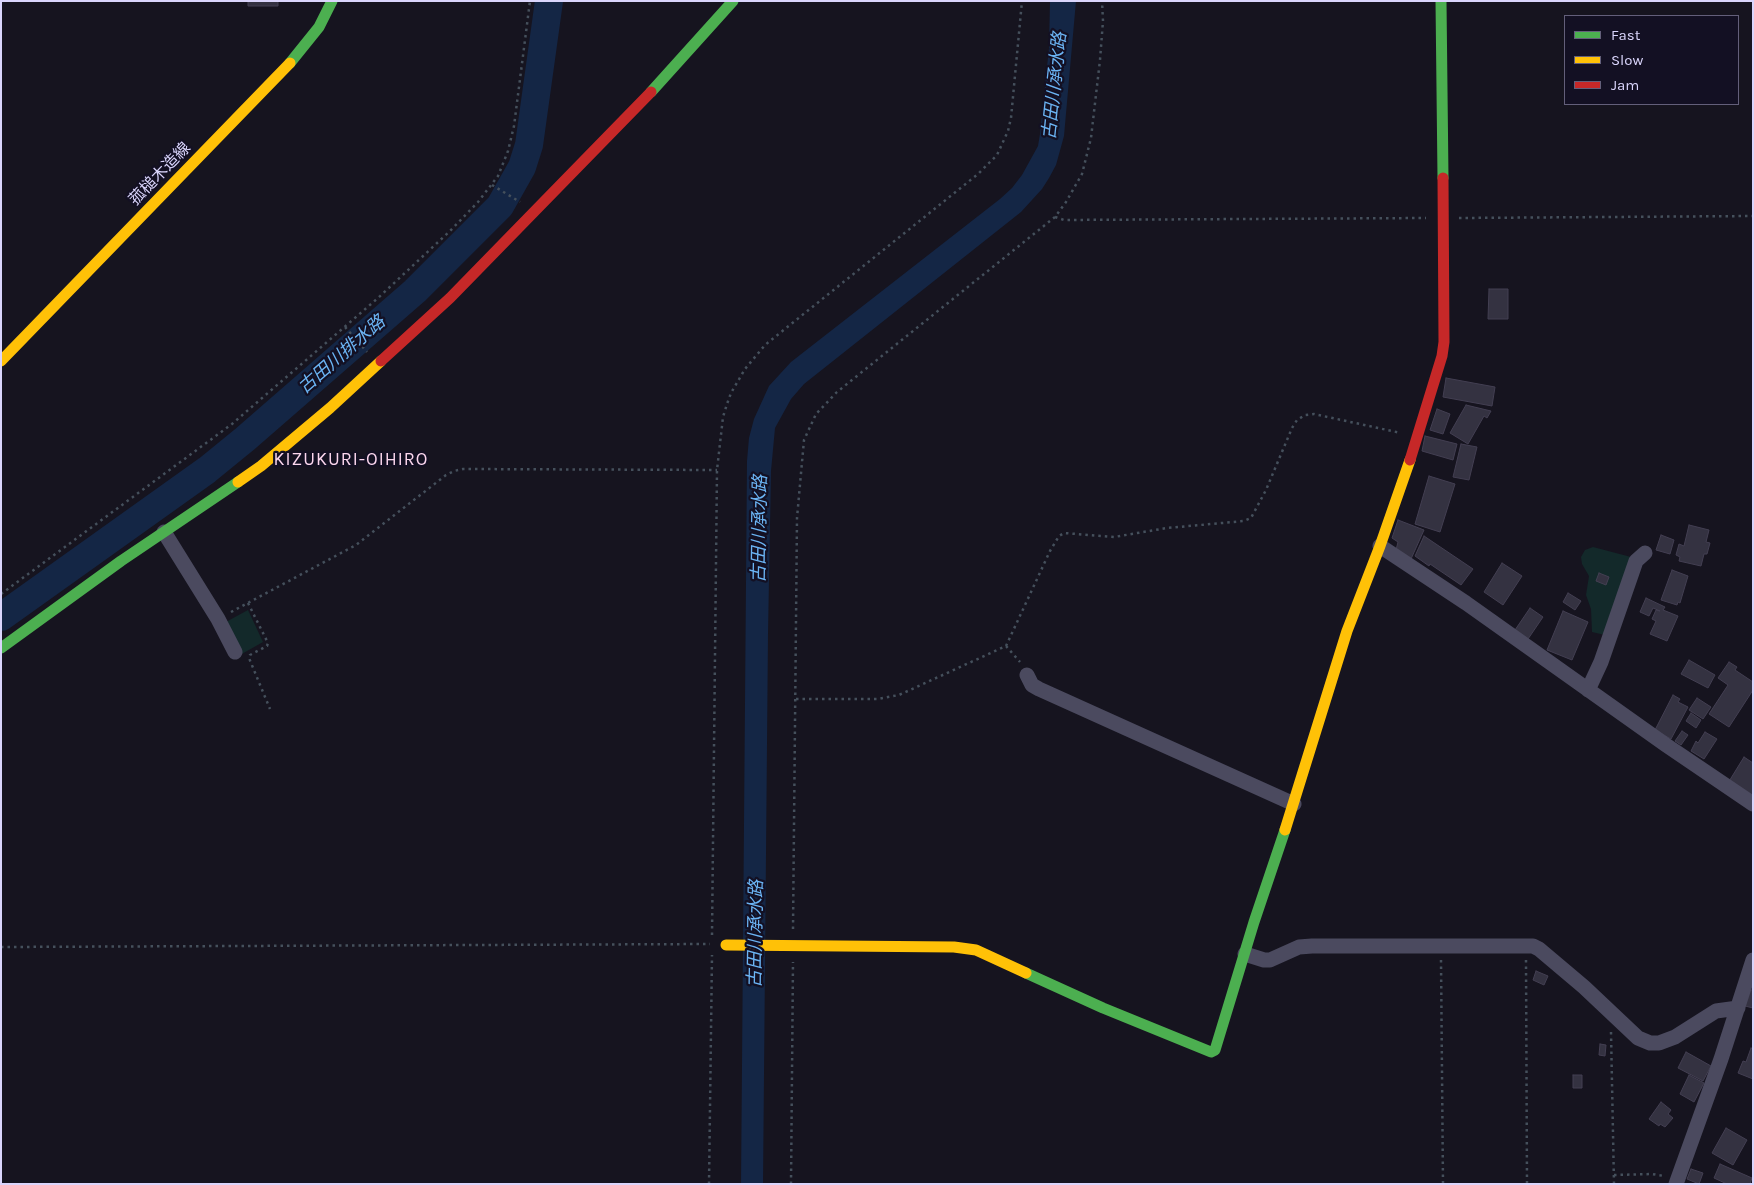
<!DOCTYPE html>
<html>
<head>
<meta charset="utf-8">
<style>
	body { margin:0 }
	#map { position:relative; width:1754px; height:1185px; overflow:hidden; background:#16141f; font-family:Karla,sans-serif }
	canvas { display:block }
	.frame { position:absolute; inset:0; border:2px solid #dad5fc; pointer-events:none }
	.legend { position:absolute; left:1564px; top:15px; width:175px; height:90px; box-sizing:border-box; background:#131023; border:1px solid #635f7a; margin:0; padding:6px 9px; list-style:none; font-size:15px; color:#dad5fc }
	.legend li { display:flex; align-items:center; gap:10px; height:25px }
	.legend b { width:25px; border:1px solid #635f7a }
</style>
</head>
<body>
<div id="map">
<canvas width="1754" height="1185"></canvas>
<div class="frame"></div>
<ul class="legend">
<li><b style="height:6px;background:#4caf50"></b>Fast</li>
<li><b style="height:6px;background:#ffc107"></b>Slow</li>
<li><b style="height:6px;background:#c62828"></b>Jam</li>
</ul>
</div>
<script>
const g = document.querySelector('canvas').getContext('2d');
g.lineJoin = 'round';
function fill(path, color) {
  g.fillStyle = color;
  g.fill(path, 'evenodd');
}
function shape(rows) {
  const path = new Path2D();
  for (const r of rows) {
    path.moveTo(r[0], r[1]);
    for (let i = 2; i < r.length; i += 2) path.lineTo(r[i], r[i + 1]);
  }
  return path;
}
function trace(path, color, width, dash) {
  g.strokeStyle = color;
  g.lineWidth = width;
  g.lineCap = dash ? 'butt' : 'round';
  g.setLineDash(dash || []);
  g.stroke(path);
}
function drawText(font, color, halo, rows, align = 'center') {
  g.font = font + ' Karla,"Noto Sans JP",sans-serif';
  g.lineWidth = 4.5;
  g.setLineDash([]);
  g.textBaseline = 'middle';
  g.strokeStyle = halo;
  g.fillStyle = color;
  for (const [text, x, y, turn = 0] of rows) {
    g.save();
    g.translate(x, y);
    g.rotate((+turn || 0) * Math.PI / 180);
    g.textAlign = isNaN(turn) ? turn : align;
    if (halo) g.strokeText(text, 0, 0);
    g.fillText(text, 0, 0);
    g.restore();
  }
}
const green = shape([
	[1593,547,1631,557,1605,635,1592,632,1591,609,1586,595,1589,576,1582,564,1581,557,1585,550],
	[248,610,263,642,240,655,224,623]
]);
const water = shape([
	[1050,1,1076,1,1064,136,1056,165,1049,178,1042,189,1021,212,804,384,791,399,775,428,771,471,768,634,763,1184,741,1184,747,461,749,438,754,419,769,386,791,362,1000,199,1012,188,1022,175,1038,146,1040,134,1049,48]
]);
const river = shape([
	[1,617,207,470,245,439,415,291,500,206,522,167,529,145,549,1]
]);
const building = shape([
	[248,1,278,1,278,6,248,6,248,1],
	[1489,289,1508,289,1508,319,1488,319,1489,289],
	[1446,378,1495,387,1492,406,1443,397,1446,378],
	[1466,405,1491,411,1487,418,1484,416,1468,444,1450,433,1466,405],
	[1437,409,1450,414,1443,434,1430,430,1437,409],
	[1425,436,1457,444,1453,460,1422,451,1425,436],
	[1461,444,1477,447,1469,480,1453,477,1461,444],
	[1429,476,1455,484,1440,532,1415,524,1429,476],
	[1398,520,1424,530,1411,559,1396,550,1398,542,1392,538,1398,520],
	[1689,525,1709,530,1706,542,1710,543,1707,554,1704,554,1701,566,1679,561,1680,557,1676,555,1679,544,1684,546,1689,525],
	[1661,535,1674,540,1670,554,1656,550,1661,535],
	[1424,536,1473,569,1461,585,1430,564,1429,566,1415,556,1424,536],
	[1502,563,1522,576,1503,605,1484,592,1502,563],
	[1672,570,1688,576,1680,603,1678,602,1677,605,1661,600,1672,570],
	[1599,573,1609,577,1606,585,1596,581,1599,573],
	[1568,593,1581,601,1575,610,1563,602,1568,593],
	[1646,598,1665,607,1663,610,1678,616,1667,641,1650,634,1656,621,1652,619,1656,610,1660,611,1653,608,1649,616,1640,612,1646,598],
	[1530,608,1543,617,1528,639,1515,630,1530,608],
	[1563,611,1588,622,1572,660,1547,650,1563,611],
	[1689,660,1715,675,1708,688,1681,674,1689,660],
	[1729,662,1737,667,1735,670,1753,682,1753,690,1729,727,1709,714,1728,685,1718,678,1729,662],
	[1673,695,1680,699,1678,702,1688,707,1671,739,1655,730,1673,695],
	[1697,698,1711,707,1703,719,1689,710,1697,698],
	[1691,713,1701,720,1696,728,1686,721,1691,713],
	[1682,731,1688,735,1681,745,1675,741,1682,731],
	[1705,732,1717,739,1704,759,1691,751,1696,741,1698,743,1705,732],
	[1744,757,1753,763,1753,798,1728,783,1744,757],
	[1536,971,1548,976,1544,985,1533,980,1536,971],
	[1749,990,1753,990,1753,1008,1745,1006,1749,990],
	[1600,1044,1606,1045,1605,1056,1599,1055,1600,1044],
	[1751,1048,1753,1049,1753,1079,1738,1073,1743,1061,1746,1062,1751,1048],
	[1686,1052,1711,1066,1703,1081,1678,1068,1686,1052],
	[1573,1075,1582,1075,1582,1088,1573,1088,1573,1075],
	[1689,1075,1704,1083,1694,1102,1680,1094,1689,1075],
	[1661,1102,1671,1110,1668,1114,1673,1118,1665,1127,1660,1124,1659,1126,1649,1119,1661,1102],
	[1726,1128,1747,1140,1733,1165,1712,1153,1726,1128],
	[1720,1164,1752,1178,1750,1184,1727,1184,1714,1178,1720,1164],
	[1691,1169,1703,1173,1699,1184,1687,1179,1691,1169]
]);
const path = shape([
	[492,185,520,202],
	[1055,217,1064,220,1426,218],
	[1459,218,1753,216],
	[345,327,367,352],
	[1,594,232,424,378,298,450,231,478,202,498,176,508,151,514,126,530,1],
	[248,603,268,643,267,646,250,655,249,658,270,709],
	[231,612,356,545,446,475,454,471,463,469,717,470],
	[1006,646,1020,662],
	[796,699,878,699,899,695,1006,646,1050,551,1059,536,1064,533,1114,537,1167,528,1244,521,1251,518,1266,490,1292,428,1297,420,1305,415,1314,414,1401,433],
	[793,929,797,518,804,440,816,414,837,392,1055,217,1066,202,1082,174,1091,138,1100,60,1103,21,1102,1],
	[712,935,717,470,723,417,727,404,731,393,745,369,765,345,978,174,997,155,1008,131,1011,118,1022,1],
	[1,947,710,944],
	[1441,960,1443,1184],
	[1526,960,1527,1184],
	[1611,1032,1614,1184],
	[1614,1175,1652,1174,1664,1176],
	[709,1184,712,955],
	[791,1184,793,962]
]);
const street = shape([
	[164,532,218,619,235,652],
	[1380,546,1466,603,1666,745,1753,804],
	[1027,675,1032,685,1039,689,1294,804],
	[1588,690,1601,662,1636,561,1645,553],
	[1245,954,1264,960,1270,960,1299,947,1312,946,1533,946,1539,949,1584,987,1638,1038,1650,1043,1659,1043,1675,1037,1716,1011,1738,1008],
	[1676,1184,1721,1059,1753,960]
]);
const fast = shape([
	[1441,1,1443,178],
	[290,63,319,27,332,1],
	[651,92,733,1],
	[1,648,121,561,238,482],
	[1026,973,1103,1008,1211,1052,1215,1050,1254,922,1285,830]
]);
const slow = shape([
	[1,361,290,63],
	[238,482,261,466,330,408,381,361],
	[1285,830,1347,631,1380,546,1410,460],
	[726,945,954,947,976,950,1026,973]
]);
const jam = shape([
	[381,361,450,298,651,92],
	[1410,460,1442,356,1444,342,1443,178]
]);
const streetNames = [
	["菰槌木造線",160,174,-46]
];
const waterNames = [
	["古田川承水路",1055,86,-84],
	["古田川排水路",342,355,-41],
	["古田川承水路",760,529,-89],
	["古田川承水路",756,934,-89]
];
const neighbourhoodNames = [
	["KIZUKURI-OIHIRO",351,460]
];
fill(green, '#13292a');
fill(water, '#142645');
trace(river, '#142645', 28);
fill(building, '#343241');
trace(building, '#433f52', 1);
trace(path, '#45505c', 2.5, [2.5, 4]);
trace(street, '#4b4a5f', 15);
trace(fast, '#4caf50', 11);
trace(slow, '#ffc107', 11);
trace(jam, '#c62828', 11);
drawText('16px', '#dad5fc', '#131023', streetNames);
drawText('italic 18px', '#6bb4f4', '#131023', waterNames);
g.letterSpacing = '1px';
drawText('18px', '#fcd7ee', '#131023', neighbourhoodNames);
g.letterSpacing = '0px';
</script>
</body>
</html>
